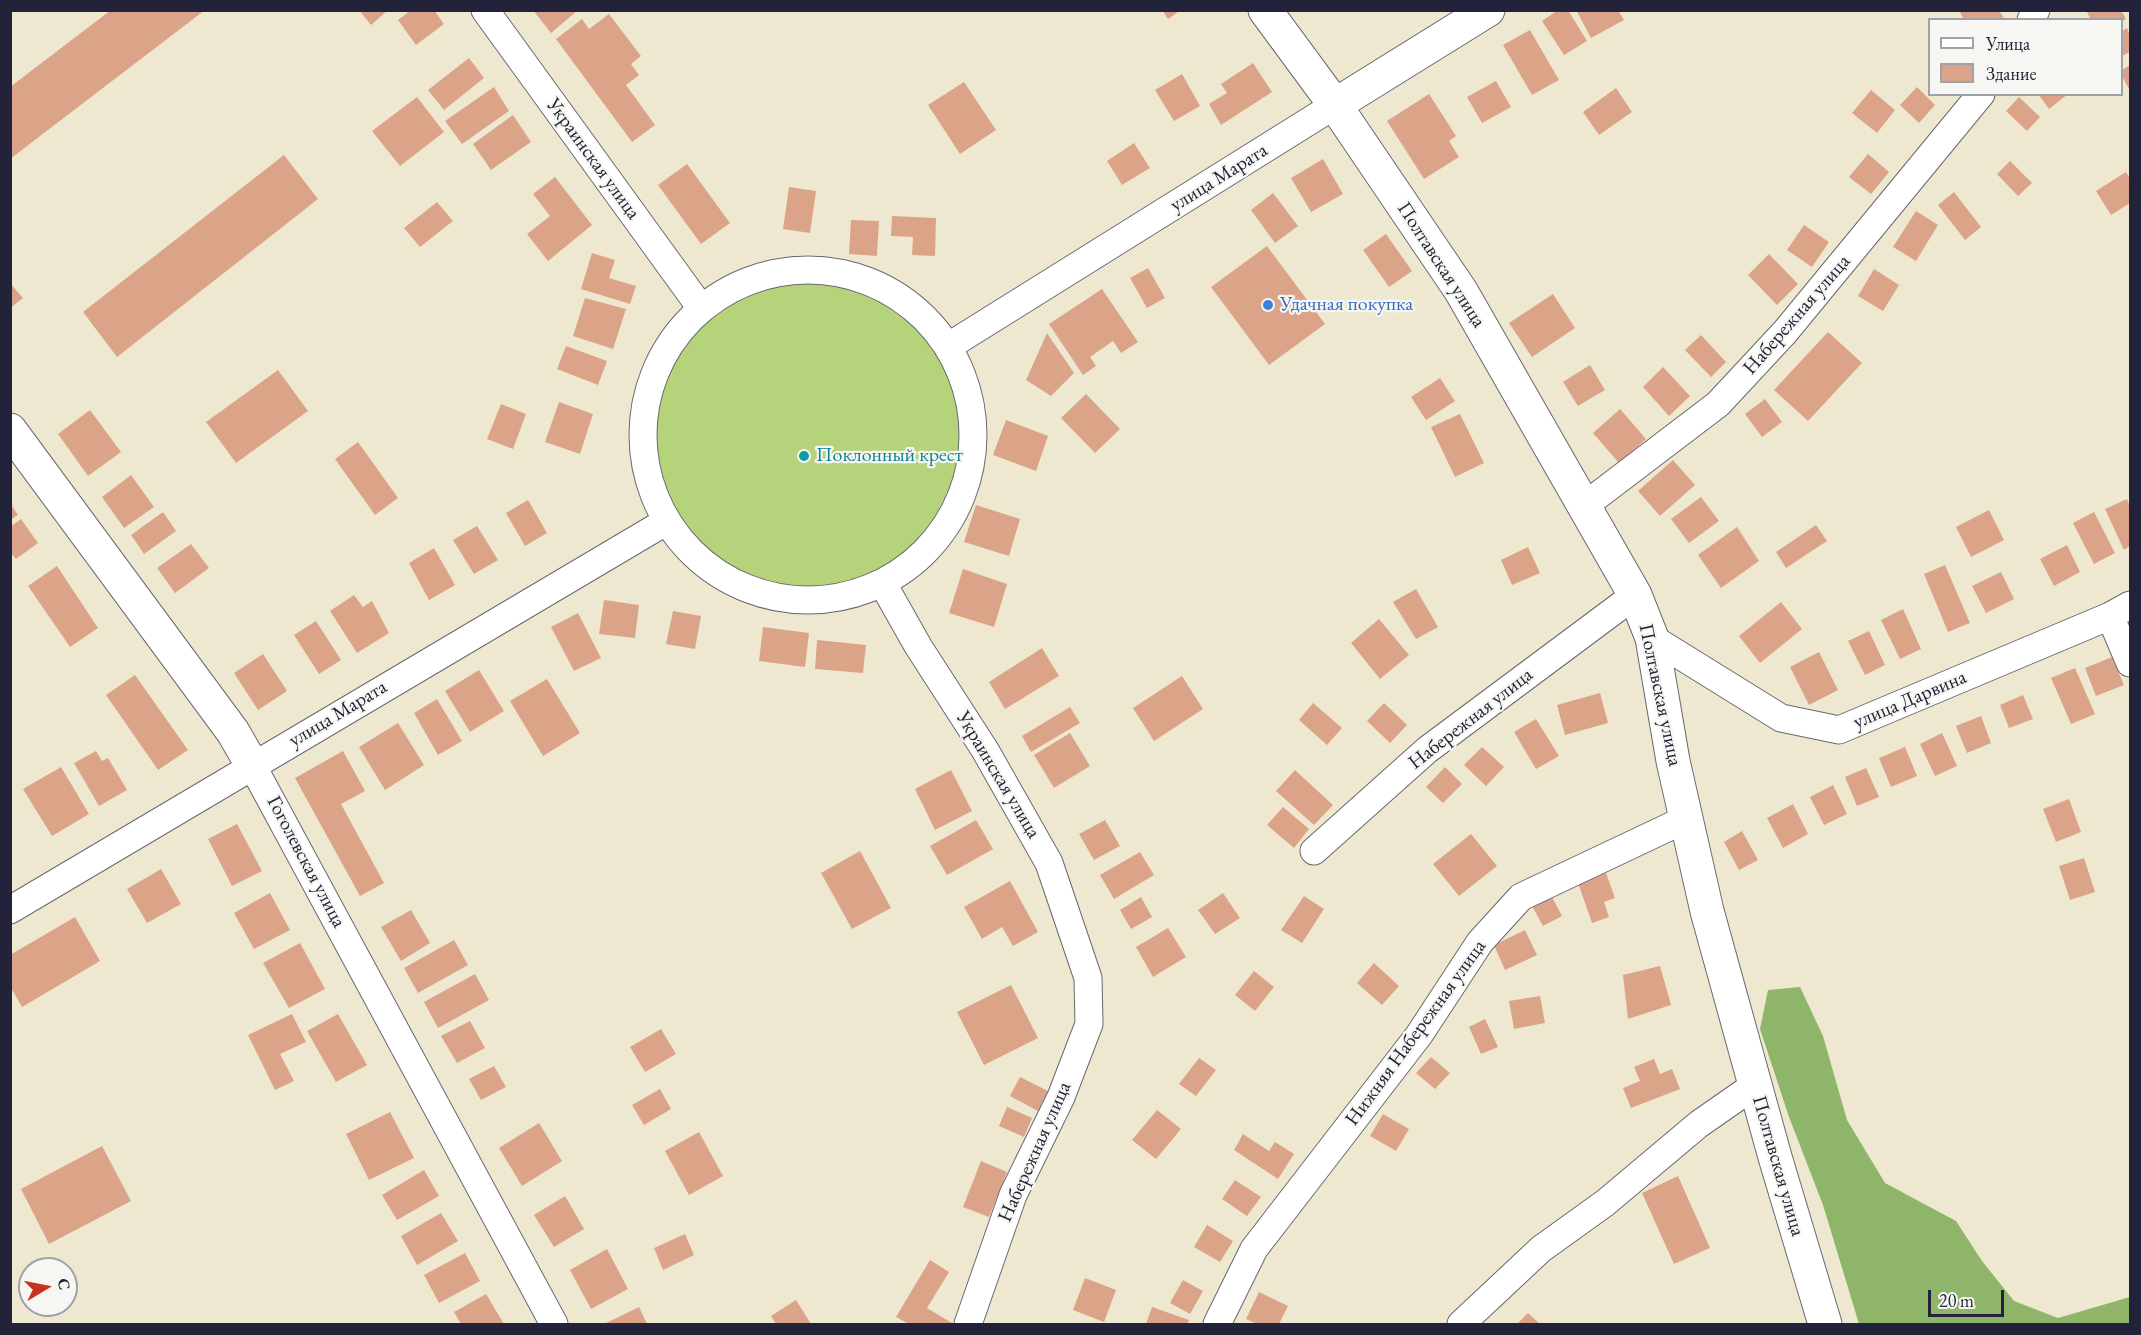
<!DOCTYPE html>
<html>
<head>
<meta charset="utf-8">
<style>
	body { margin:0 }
	#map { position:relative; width:2141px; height:1335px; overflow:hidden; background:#efe8d0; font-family:"EB Garamond",serif }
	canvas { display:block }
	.frame { position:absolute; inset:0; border:12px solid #22223b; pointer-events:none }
	.legend { position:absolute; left:1928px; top:18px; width:195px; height:78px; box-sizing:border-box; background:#f6f6f2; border:2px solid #a1a1a9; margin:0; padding:8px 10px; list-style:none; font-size:18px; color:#22223b }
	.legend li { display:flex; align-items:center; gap:12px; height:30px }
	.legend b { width:30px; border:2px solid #a1a1a9 }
	.north { position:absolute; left:18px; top:1257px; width:60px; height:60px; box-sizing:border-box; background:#f6f6f2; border:2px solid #a1a1a9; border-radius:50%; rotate:80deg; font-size:16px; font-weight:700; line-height:24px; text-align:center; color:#22223b }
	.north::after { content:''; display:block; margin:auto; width:21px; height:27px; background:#c8321e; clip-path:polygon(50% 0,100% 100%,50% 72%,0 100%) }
	.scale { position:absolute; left:1928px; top:1290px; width:76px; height:27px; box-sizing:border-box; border:3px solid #22223b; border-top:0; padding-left:8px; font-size:18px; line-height:21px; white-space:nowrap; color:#22223b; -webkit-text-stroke:4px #f6f6f2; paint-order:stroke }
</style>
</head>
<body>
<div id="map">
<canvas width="2141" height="1335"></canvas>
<div class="frame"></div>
<ul class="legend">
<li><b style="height:8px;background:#fff"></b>Улица</li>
<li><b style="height:16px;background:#dba488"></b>Здание</li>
</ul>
<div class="north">С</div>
<div class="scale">20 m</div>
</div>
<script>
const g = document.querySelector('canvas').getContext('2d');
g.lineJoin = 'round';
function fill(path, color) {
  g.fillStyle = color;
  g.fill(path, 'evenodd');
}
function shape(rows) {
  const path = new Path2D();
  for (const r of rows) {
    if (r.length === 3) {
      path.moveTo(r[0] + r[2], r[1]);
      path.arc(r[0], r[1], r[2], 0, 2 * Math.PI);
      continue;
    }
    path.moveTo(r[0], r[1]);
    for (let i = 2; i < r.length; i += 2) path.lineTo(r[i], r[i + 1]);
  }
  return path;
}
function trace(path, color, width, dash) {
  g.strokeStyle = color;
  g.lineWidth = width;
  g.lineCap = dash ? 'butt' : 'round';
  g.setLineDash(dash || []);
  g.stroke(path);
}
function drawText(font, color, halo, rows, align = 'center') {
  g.font = font + ' "EB Garamond",serif';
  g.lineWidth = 4.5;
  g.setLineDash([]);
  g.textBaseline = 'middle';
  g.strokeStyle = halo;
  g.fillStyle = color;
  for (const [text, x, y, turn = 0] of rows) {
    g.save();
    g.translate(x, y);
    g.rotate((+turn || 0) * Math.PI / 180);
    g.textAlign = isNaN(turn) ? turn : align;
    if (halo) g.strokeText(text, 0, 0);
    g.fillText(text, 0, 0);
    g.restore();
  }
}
const green = shape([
	[808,435,165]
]);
const forest = shape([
	[1800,987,1823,1036,1847,1120,1885,1183,1956,1221,1982,1261,2014,1301,2058,1318,2130,1297,2130,1324,1859,1324,1823,1205,1789,1117,1760,1029,1768,990]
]);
const building = shape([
	[111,10,205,10,10,159,10,87],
	[359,10,388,10,371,25],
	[411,10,434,10,444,24,416,45,398,20],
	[533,10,578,10,551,33],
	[1162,10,1181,10,1168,19],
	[1558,10,1568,10,1587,41,1564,55,1542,21],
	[1576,10,1618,10,1624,20,1591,38],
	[1959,10,1999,10,2005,20,1964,20],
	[2086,10,2121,10,2126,19,2122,21,2122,20,2091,20],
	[609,14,641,56,631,64,639,75,626,85,655,125,632,142,556,39,582,19,589,29],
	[2127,28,2130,35,2130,52,2122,56,2122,31],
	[1530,30,1559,80,1532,95,1503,45],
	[469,58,484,78,444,110,428,90],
	[1253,63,1272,92,1221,125,1209,104,1227,93,1221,84],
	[2130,65,2130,91,2122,76,2122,70],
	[1182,74,1200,106,1174,121,1155,90],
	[1496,81,1511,107,1482,123,1467,97],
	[964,82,996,130,960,154,928,105],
	[494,87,509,111,462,144,445,121],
	[1917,87,1935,105,1919,123,1900,105],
	[1616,88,1632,112,1599,135,1583,112],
	[1871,90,1895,110,1877,133,1852,113],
	[1429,94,1456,136,1449,141,1459,157,1424,179,1387,121],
	[2038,94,2068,94,2049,109],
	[417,97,444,132,400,166,372,131],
	[2019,97,2040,117,2027,131,2006,111],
	[513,115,531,142,491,170,473,144],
	[1134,143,1150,168,1122,185,1107,161],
	[1868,154,1889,172,1871,194,1849,177],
	[284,155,318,199,117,357,83,312],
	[1323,159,1343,194,1311,212,1291,178],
	[2010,161,2032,183,2018,196,1997,174],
	[687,164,730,223,701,244,658,185],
	[2126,172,2130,179,2130,203,2111,215,2096,191],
	[555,177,592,225,548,261,527,234,550,216,533,194],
	[789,187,816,191,810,233,783,229],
	[1954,192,1981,227,1965,240,1938,205],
	[1273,193,1298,226,1275,243,1251,210],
	[437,202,453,221,420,247,404,228],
	[1916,211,1938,225,1916,261,1893,247],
	[892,216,936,218,935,256,912,255,913,237,891,236],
	[851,220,879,221,877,256,849,254],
	[1804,225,1829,242,1812,267,1787,250],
	[1386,234,1412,271,1389,287,1363,250],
	[1267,246,1325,324,1269,365,1211,287],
	[592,253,615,260,609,278,636,286,630,304,581,289],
	[1769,254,1798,284,1777,305,1748,275],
	[1148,268,1165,298,1147,308,1130,278],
	[1874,269,1899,285,1883,311,1858,296],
	[10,283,23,298,10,308],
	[1102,289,1138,342,1121,353,1113,341,1090,357,1096,366,1083,375,1049,324],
	[1553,294,1575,328,1532,357,1509,323],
	[585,298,626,309,613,349,573,336],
	[1828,332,1862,363,1808,421,1774,390],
	[1047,333,1074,373,1051,396,1026,380],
	[1701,335,1726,362,1711,377,1685,350],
	[566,346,607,361,598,385,557,369],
	[1590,365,1605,390,1578,406,1563,382],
	[1663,367,1690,396,1669,416,1643,387],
	[278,370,308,411,236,463,206,422],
	[1440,378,1455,401,1426,420,1411,397],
	[1086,394,1120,429,1095,453,1061,418],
	[1765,399,1782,422,1762,437,1745,414],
	[559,402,593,414,580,454,545,442],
	[501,404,526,414,513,449,487,439],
	[1620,409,1646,439,1619,463,1593,433],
	[90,410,121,452,88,476,58,434],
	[1460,414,1484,463,1455,477,1431,427],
	[1006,420,1048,436,1036,471,993,455],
	[358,442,398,498,375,515,335,459],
	[1673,460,1695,485,1660,516,1638,491],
	[131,475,154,507,124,528,102,497],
	[1701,497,1719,521,1689,543,1671,519],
	[2127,499,2130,507,2130,546,2124,550,2105,509],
	[528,500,547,533,525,546,506,513],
	[10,503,18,515,10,520],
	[976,505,1020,519,1009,556,964,542],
	[1989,510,2004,540,1971,557,1956,527],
	[163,512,176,531,144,554,131,535],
	[2094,512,2115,553,2094,564,2073,523],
	[21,519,38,543,16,559,10,552,10,527],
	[1816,525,1827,541,1786,568,1776,552],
	[477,526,498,560,474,574,453,540],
	[1737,527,1759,561,1721,588,1698,555],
	[191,544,209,568,175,593,157,568],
	[2067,545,2080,572,2054,586,2040,559],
	[1528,547,1540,573,1512,585,1501,560],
	[434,548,455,585,429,600,409,563],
	[1945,565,1970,623,1948,632,1924,574],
	[57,566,98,628,70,647,28,586],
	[963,569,1007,584,994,627,949,613],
	[2001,572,2014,599,1986,613,1972,586],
	[1416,589,1438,627,1416,639,1393,602],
	[354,595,363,607,372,601,389,633,357,653,330,611],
	[604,600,639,605,635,638,599,634],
	[1781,602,1802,629,1760,663,1739,636],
	[1903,609,1921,649,1900,659,1881,620],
	[673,611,701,616,695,649,666,644],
	[578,613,601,658,574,671,551,627],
	[1379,619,1409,655,1380,679,1351,643],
	[316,621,341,660,319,674,294,635],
	[763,627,809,633,805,667,759,661],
	[1869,631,1885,665,1865,675,1848,641],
	[817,640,866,645,863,673,815,669],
	[1042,648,1059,676,1005,709,989,682],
	[1819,652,1838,690,1809,705,1790,667],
	[263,654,287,691,258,710,234,673],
	[2112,657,2124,685,2096,696,2085,668],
	[2075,668,2095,714,2071,724,2051,678],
	[479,670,504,711,470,732,445,691],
	[135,675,188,750,158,770,106,695],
	[1182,676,1203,709,1154,741,1133,708],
	[547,679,580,733,543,756,510,701],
	[1600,693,1608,723,1565,735,1557,705],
	[2023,695,2033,719,2009,728,2000,705],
	[437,699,462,741,438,755,414,713],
	[1313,703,1342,728,1327,745,1299,720],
	[1384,703,1407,725,1390,743,1367,721],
	[1070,707,1080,723,1031,752,1022,736],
	[1981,716,1991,743,1967,753,1956,726],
	[1536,719,1559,756,1536,769,1514,732],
	[398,723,424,765,385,790,359,747],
	[1070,733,1090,766,1054,788,1034,755],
	[1942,733,1957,766,1935,776,1920,744],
	[1482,747,1504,767,1486,786,1464,765],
	[1905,747,1917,776,1891,787,1879,758],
	[96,751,102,761,108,758,127,790,99,806,74,763],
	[343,751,365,791,341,804,384,883,360,896,295,778],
	[61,767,89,814,52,836,23,789],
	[1445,767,1462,784,1443,803,1426,787],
	[1866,768,1879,797,1857,806,1845,777],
	[951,770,972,811,935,830,915,789],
	[1295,770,1333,805,1314,825,1276,791],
	[1833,785,1847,814,1824,825,1810,797],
	[2069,799,2081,832,2056,842,2043,809],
	[1793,804,1808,834,1783,848,1767,818],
	[1283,807,1309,829,1294,848,1267,825],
	[976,820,993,849,947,875,930,846],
	[1105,820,1120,846,1094,860,1079,834],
	[237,824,262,871,232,886,208,839],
	[1742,831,1758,860,1739,870,1724,842],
	[1471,834,1497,866,1459,896,1433,864],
	[860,851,891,908,852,929,821,873],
	[1140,852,1154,875,1114,899,1100,875],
	[2084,858,2095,892,2070,900,2059,866],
	[161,869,181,904,147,923,127,889],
	[1606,873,1615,898,1604,902,1609,917,1592,923,1578,883],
	[1010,881,1038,932,1013,946,1002,927,982,939,964,907],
	[270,893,290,930,254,949,234,913],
	[1223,893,1240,918,1215,934,1198,910],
	[1550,893,1562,916,1543,926,1531,904],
	[1304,896,1324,909,1302,943,1281,930],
	[1141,897,1152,917,1131,929,1120,910],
	[411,910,430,943,401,961,381,927],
	[75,917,100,961,22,1007,10,986,10,955],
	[1168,928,1186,957,1153,977,1136,947],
	[1525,930,1537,955,1505,970,1494,945],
	[454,940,468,965,418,993,404,968],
	[300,943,325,989,289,1008,263,963],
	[1374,963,1399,986,1382,1005,1357,983],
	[1660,966,1671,1005,1628,1019,1623,975],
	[1254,971,1274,987,1255,1011,1235,995],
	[475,974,489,1000,438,1028,424,1002],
	[1011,985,1038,1038,984,1065,957,1012],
	[1540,996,1545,1023,1514,1029,1509,1001],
	[292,1014,306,1042,280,1054,294,1081,275,1090,248,1035],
	[338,1014,367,1065,336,1082,307,1031],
	[1485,1019,1498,1047,1481,1054,1469,1027],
	[470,1021,485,1048,457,1063,441,1036],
	[661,1029,676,1054,645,1072,630,1047],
	[1431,1057,1450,1073,1435,1089,1416,1073],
	[1199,1058,1216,1070,1196,1096,1179,1084],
	[1654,1059,1660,1074,1672,1069,1680,1089,1631,1108,1623,1088,1640,1081,1634,1067],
	[494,1066,506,1087,481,1100,469,1079],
	[1020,1077,1048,1091,1038,1111,1010,1096],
	[660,1089,671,1109,644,1125,632,1105],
	[1007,1107,1032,1118,1024,1137,999,1126],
	[1157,1110,1181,1129,1156,1159,1132,1140],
	[390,1112,414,1158,369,1180,346,1134],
	[1383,1114,1409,1129,1396,1151,1370,1136],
	[539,1123,562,1161,522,1186,499,1148],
	[699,1132,723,1176,689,1195,665,1151],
	[1243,1134,1269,1151,1275,1142,1294,1154,1278,1179,1234,1150],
	[102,1146,131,1201,49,1244,21,1189],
	[981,1161,1007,1172,989,1217,963,1207],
	[424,1170,439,1196,397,1220,382,1195],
	[1678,1176,1710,1248,1674,1264,1642,1193],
	[1235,1180,1261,1197,1247,1216,1222,1199],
	[565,1196,584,1229,554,1247,534,1215],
	[441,1213,458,1241,417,1265,401,1236],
	[1207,1225,1233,1241,1220,1262,1194,1247],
	[685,1234,694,1255,663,1270,654,1248],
	[607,1249,628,1289,591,1309,570,1270],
	[465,1253,480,1281,439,1303,424,1275],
	[930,1260,949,1272,927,1308,952,1323,951,1324,909,1324,896,1317],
	[1085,1278,1116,1290,1104,1322,1073,1310],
	[1183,1280,1203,1291,1190,1314,1170,1303],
	[1259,1292,1288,1306,1279,1324,1257,1324,1246,1319],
	[486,1294,504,1324,461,1324,454,1312],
	[796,1300,811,1324,776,1324,771,1316],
	[639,1307,647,1324,604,1324],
	[1152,1307,1189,1320,1187,1324,1146,1324],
	[1528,1313,1540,1324,1517,1324]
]);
const minor = shape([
	[485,10,701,308],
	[2031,20,2036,10],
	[808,435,165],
	[949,346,1335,105],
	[1584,506,1718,404,1785,332,1981,94],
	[883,584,918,646,985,750,1049,863,1088,978,1089,1024,1061,1097,1013,1195,968,1324],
	[2110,616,2130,663],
	[1652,638,1781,718,1839,730,2110,616,2130,605],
	[252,765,554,1324],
	[1314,851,1427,750,1635,595],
	[10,910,667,521],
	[1217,1324,1254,1249,1419,1035,1480,942,1521,897,1686,819],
	[1461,1324,1541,1249,1605,1203,1699,1124,1755,1085]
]);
const tertiary = shape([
	[1265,10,1335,105,1461,291,1635,595,1652,638,1673,761,1707,911,1775,1157,1825,1324],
	[1335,105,1488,10],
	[10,430,233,732,252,765]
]);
const markers = [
	[1268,305,6,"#3f7fe0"],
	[804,456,6,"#0f9aa8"]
];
const streetNames = [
	["Украинская улица",593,159,54],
	["улица Марата",1219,178,-32],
	["Полтавская улица",1441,265,57],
	["Набережная улица",1797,315,-49],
	["Полтавская улица",1660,695,78],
	["улица Дарвина",1910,700,-23],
	["улица Марата",338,714,-31],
	["Набережная улица",1471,719,-38],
	["Украинская улица",998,775,59],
	["Гоголевская улица",306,862,62],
	["Нижняя Набережная улица",1416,1033,-54],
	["Набережная улица",1035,1152,-66],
	["Полтавская улица",1778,1166,74]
];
const shopNames = [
	["Удачная покупка",1280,305]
];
const cultureNames = [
	["Поклонный крест",816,456]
];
fill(green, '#b4d37b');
fill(forest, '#8fb56b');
fill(building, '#dba488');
trace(minor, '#6a676f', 29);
trace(tertiary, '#6a676f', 35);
trace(minor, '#fff', 27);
trace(tertiary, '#fff', 33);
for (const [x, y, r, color] of markers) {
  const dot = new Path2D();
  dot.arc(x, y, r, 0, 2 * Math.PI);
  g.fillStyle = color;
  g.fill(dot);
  trace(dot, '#f6f6f2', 2);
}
drawText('20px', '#22223b', '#f6f6f2', streetNames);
drawText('20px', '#366cbe', '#f6f6f2', shopNames, 'left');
drawText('20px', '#0d838f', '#f6f6f2', cultureNames, 'left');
</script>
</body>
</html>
